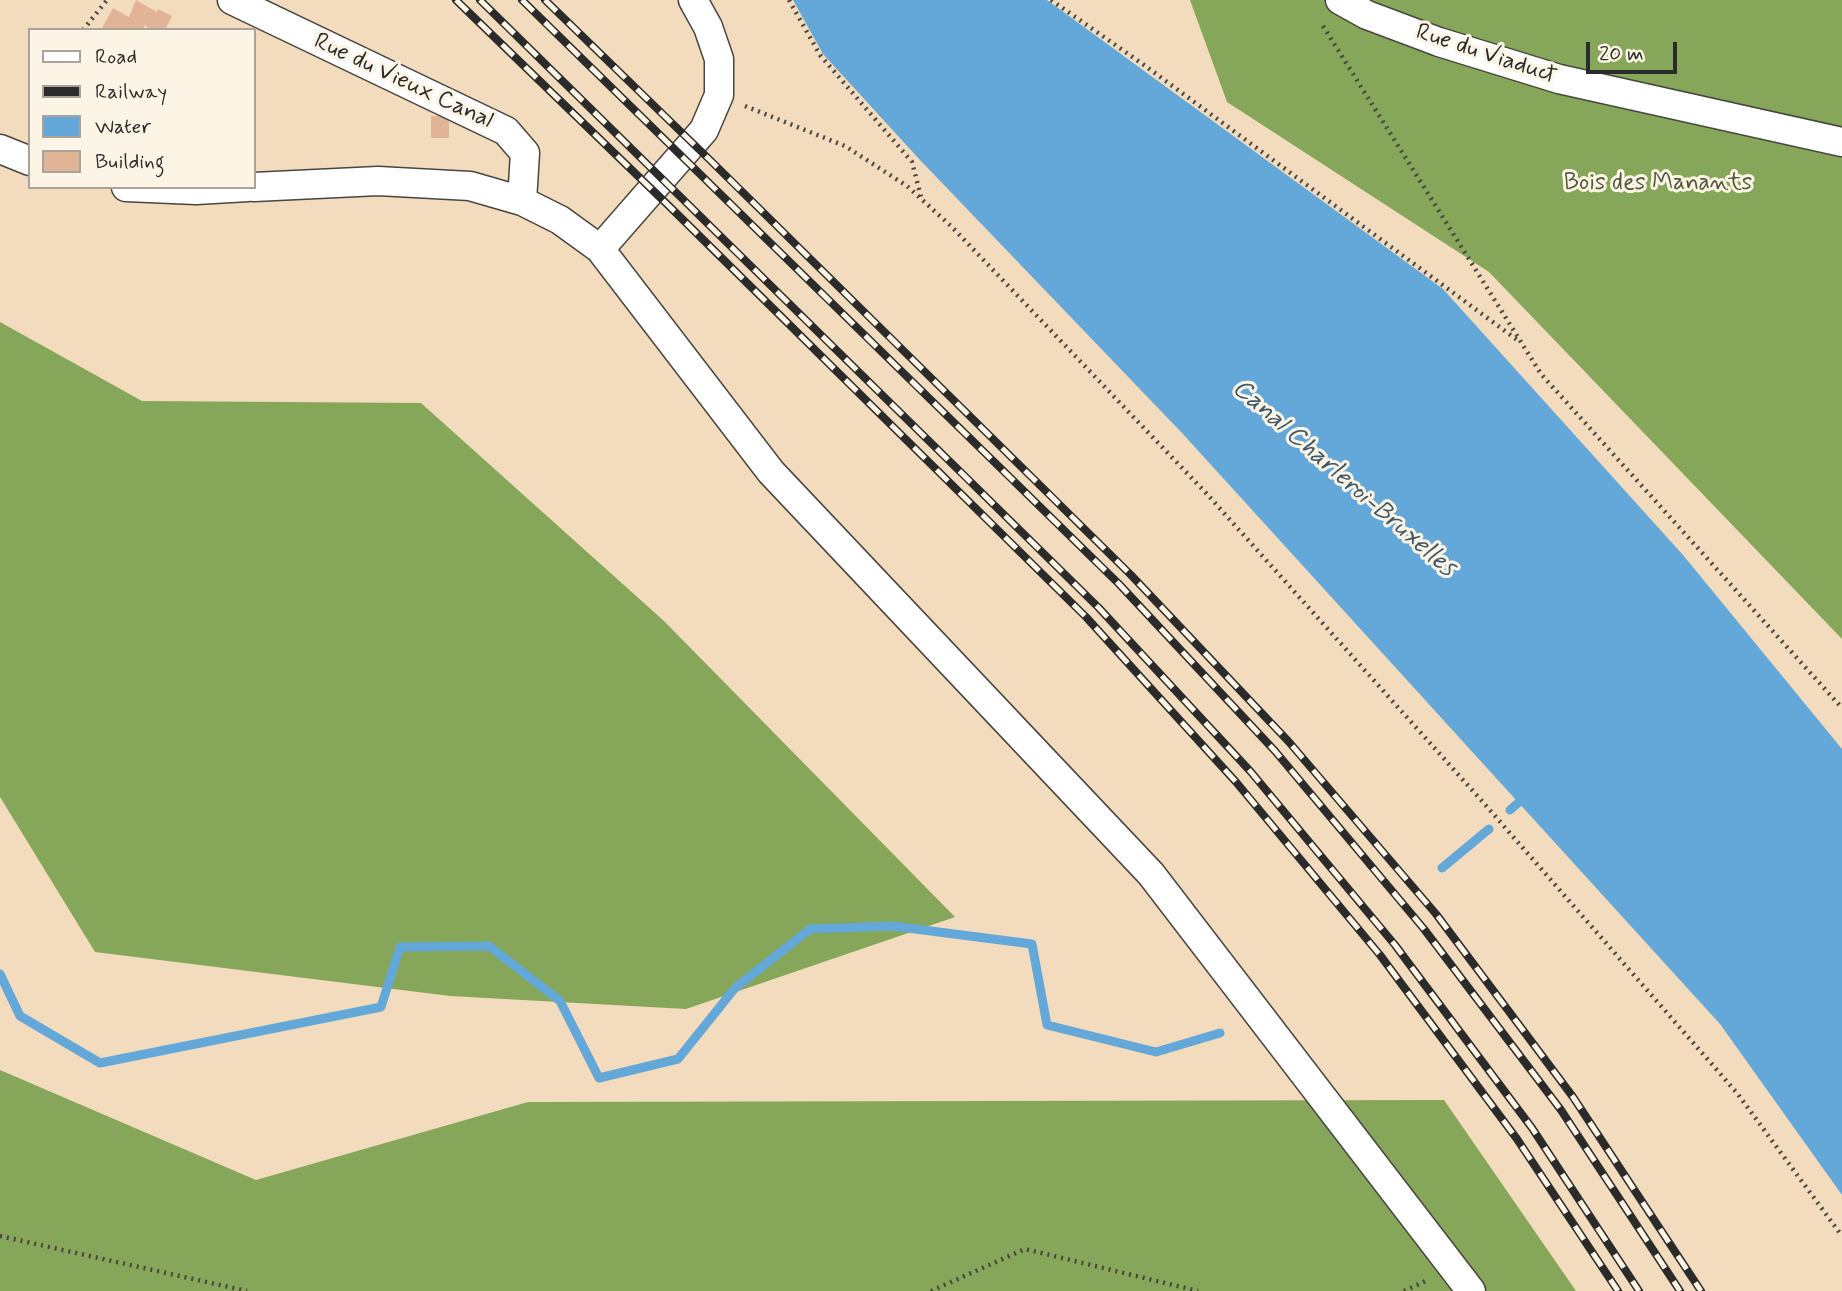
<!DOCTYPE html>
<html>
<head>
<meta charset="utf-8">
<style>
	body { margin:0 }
	#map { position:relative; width:1842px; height:1291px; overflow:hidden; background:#f3dcbd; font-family:Mynerve,sans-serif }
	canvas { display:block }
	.legend { position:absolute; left:28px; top:28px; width:228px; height:161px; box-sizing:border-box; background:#fcf5e5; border:2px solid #a8a49b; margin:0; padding:9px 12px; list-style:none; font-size:21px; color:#2b2b2b }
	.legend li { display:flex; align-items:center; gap:14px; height:35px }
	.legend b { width:35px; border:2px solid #a8a49b }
	.scale { position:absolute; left:1586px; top:42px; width:91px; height:32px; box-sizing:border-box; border:4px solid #2b2b2b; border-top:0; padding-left:9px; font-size:21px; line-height:24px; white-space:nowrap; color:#2b2b2b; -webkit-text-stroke:5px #fcf5e5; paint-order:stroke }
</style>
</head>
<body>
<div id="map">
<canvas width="1842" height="1291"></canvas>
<ul class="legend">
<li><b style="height:9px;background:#fff"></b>Road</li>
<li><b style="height:9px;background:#2b2b2b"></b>Railway</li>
<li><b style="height:19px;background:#64a7d9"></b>Water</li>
<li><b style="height:19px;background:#e1b498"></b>Building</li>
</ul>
<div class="scale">20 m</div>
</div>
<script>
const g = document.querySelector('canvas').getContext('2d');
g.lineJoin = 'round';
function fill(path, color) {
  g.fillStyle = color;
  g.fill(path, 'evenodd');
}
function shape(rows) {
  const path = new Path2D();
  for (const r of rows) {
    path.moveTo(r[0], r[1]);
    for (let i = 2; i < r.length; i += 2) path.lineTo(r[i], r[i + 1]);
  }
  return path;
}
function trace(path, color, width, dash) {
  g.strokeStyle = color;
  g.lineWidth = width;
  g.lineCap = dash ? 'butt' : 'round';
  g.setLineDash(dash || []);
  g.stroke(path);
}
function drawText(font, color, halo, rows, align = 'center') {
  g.font = font + ' Mynerve,sans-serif';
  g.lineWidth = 6;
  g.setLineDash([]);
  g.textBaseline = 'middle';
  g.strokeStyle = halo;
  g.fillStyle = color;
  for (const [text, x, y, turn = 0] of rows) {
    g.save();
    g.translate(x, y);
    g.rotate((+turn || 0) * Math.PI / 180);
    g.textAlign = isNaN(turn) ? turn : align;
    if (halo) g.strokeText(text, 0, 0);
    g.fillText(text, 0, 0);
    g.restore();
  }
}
const forest = shape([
	[1190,0,1842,0,1842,639,1489,272,1227,102],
	[0,322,142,401,421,403,664,621,955,917,686,1009,450,996,95,952,0,797],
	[0,1070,256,1180,528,1102,1444,1100,1576,1291,0,1291]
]);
const water = shape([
	[793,0,1047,0,1443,289,1683,555,1842,749,1842,1195,1720,1024,1182,433,920,160,823,54]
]);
const stream = shape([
	[1510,810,1527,795],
	[1442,868,1489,829],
	[0,974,20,1016,100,1063,381,1007,400,947,489,946,560,1001,599,1078,678,1059,735,988,810,929,892,926,1032,944,1047,1025,1156,1052,1220,1033]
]);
const building = shape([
	[136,0,157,12,158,9,172,16,165,30,150,30,145,25,143,30,101,30,113,8,129,17],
	[431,116,449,116,449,138,431,138]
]);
const path = shape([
	[789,0,820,55,912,162,921,197],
	[1051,0,1144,65,1520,342],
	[1323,26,1541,374,1842,708],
	[83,30,107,0],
	[745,106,845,146,907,186,952,227,1206,493,1481,800,1737,1093,1842,1236],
	[0,1236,247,1291],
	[931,1291,1025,1249,1198,1291],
	[1404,1291,1428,1280]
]);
const minor = shape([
	[232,0,506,131,525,153,522,201],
	[1340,0,1367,15,1439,42,1559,79,1842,142],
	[0,149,30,161],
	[126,187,196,190,248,187],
	[254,187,378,181,470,186,522,201,560,220,600,249,771,472,1151,874,1471,1291],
	[600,249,704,130,719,95,719,59,708,27,693,0]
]);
const rail = shape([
	[456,0,669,206,1086,617,1236,782,1380,955,1517,1139,1618,1291],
	[480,0,1098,607,1251,772,1395,945,1532,1128,1639,1291],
	[522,0,1119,584,1275,751,1424,929,1561,1110,1680,1291],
	[545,0,711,161,1131,575,1289,742,1436,914,1573,1097,1701,1291]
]);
const streetNames = [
	["Rue du Viaduct",1486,55,18],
	["Rue du Vieux Canal",403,82,25]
];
const parkNames = [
	["Bois des Manants",1658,184]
];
const waterNames = [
	["Canal Charleroi-Bruxelles",1343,479,41]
];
fill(forest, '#86a65a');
fill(water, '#64a7d9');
trace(stream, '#64a7d9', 9);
fill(building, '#e1b498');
trace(minor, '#494641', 31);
trace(path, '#494641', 4.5, [2, 5]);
trace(minor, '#fff', 28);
trace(rail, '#2b2b2b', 8);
trace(rail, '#fcf5e5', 5, [16]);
drawText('24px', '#2b2b2b', '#fcf5e5', streetNames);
drawText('24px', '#50573c', '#fcf5e5', parkNames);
drawText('italic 26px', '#3f5668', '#fcf5e5', waterNames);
</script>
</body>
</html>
